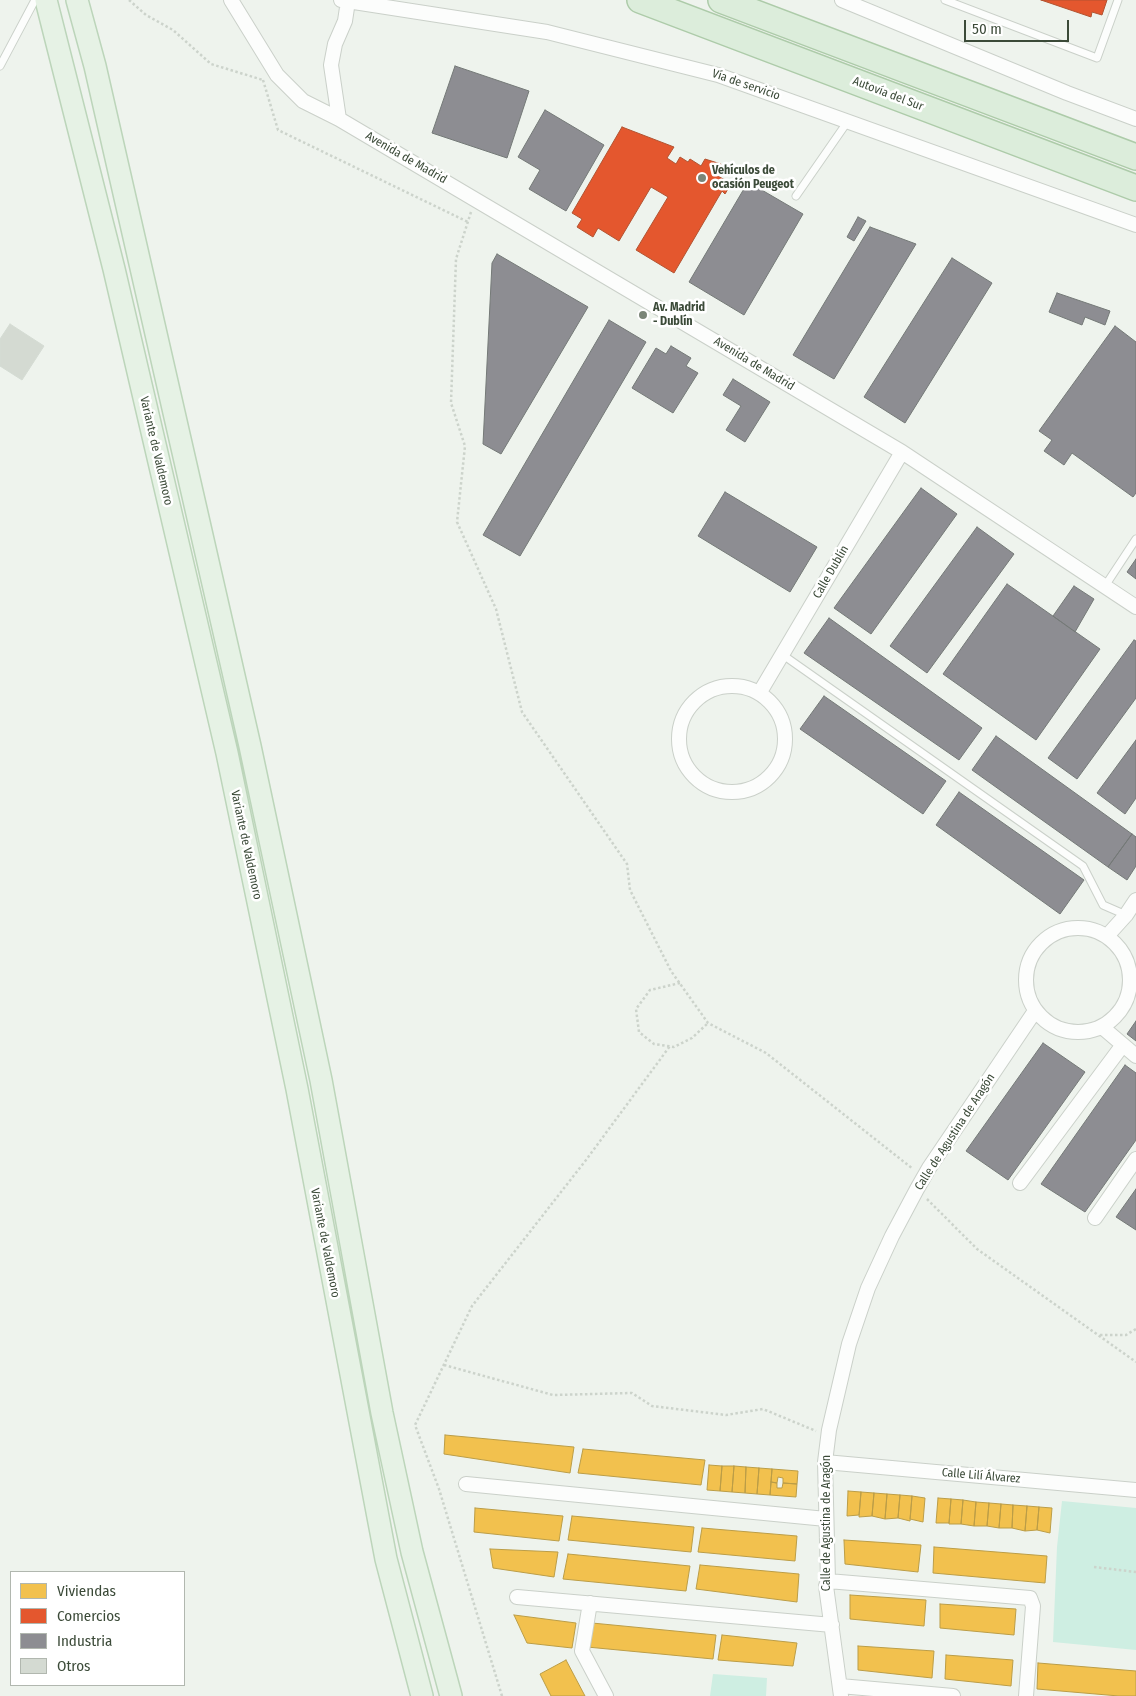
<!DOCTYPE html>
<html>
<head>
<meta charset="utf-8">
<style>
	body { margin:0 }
	#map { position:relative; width:1136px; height:1696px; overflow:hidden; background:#eef3ed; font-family:"Fira Sans Condensed",sans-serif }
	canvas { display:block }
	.legend { position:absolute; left:10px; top:1571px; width:175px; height:115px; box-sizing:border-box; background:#fff; border:1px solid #b1b7af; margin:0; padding:6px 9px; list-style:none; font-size:15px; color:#3b4a38 }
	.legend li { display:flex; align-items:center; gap:10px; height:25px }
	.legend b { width:25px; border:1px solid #b1b7af }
	.scale { position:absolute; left:964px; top:20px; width:105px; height:22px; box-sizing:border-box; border:2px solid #3b4a38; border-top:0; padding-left:6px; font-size:15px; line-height:18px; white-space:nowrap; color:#3b4a38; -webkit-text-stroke:4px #fff; paint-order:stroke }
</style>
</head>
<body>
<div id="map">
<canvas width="1136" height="1696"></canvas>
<ul class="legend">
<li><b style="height:14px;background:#f2c14e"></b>Viviendas</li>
<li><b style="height:14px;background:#e4572e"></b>Comercios</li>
<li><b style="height:14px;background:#8d8d92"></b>Industria</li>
<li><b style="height:14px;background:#d4dad2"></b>Otros</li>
</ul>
<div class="scale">50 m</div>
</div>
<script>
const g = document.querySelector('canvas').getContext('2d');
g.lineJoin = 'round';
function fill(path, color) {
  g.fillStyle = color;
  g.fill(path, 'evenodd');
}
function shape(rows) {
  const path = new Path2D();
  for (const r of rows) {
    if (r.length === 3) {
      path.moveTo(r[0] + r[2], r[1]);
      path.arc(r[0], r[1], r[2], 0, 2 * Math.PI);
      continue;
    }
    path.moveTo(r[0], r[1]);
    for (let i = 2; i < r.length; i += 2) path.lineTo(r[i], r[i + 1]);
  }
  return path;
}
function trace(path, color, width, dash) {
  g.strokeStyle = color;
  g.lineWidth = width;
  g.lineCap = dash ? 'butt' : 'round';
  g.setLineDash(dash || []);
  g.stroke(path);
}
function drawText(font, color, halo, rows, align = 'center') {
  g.font = font + ' "Fira Sans Condensed",sans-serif';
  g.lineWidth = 5;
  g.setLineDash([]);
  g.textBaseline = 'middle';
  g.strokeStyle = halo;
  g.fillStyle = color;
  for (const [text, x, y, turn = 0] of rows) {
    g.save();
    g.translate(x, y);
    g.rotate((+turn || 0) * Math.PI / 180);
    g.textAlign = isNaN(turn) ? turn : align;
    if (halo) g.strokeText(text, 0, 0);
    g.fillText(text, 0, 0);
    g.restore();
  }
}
const green = shape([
	[1062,1501,1136,1508,1136,1650,1053,1642,1057,1547],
	[713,1674,767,1678,766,1696,710,1696]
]);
const homes = shape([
	[445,1435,574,1447,570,1473,444,1454,445,1435],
	[583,1449,705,1460,701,1485,578,1473,583,1449],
	[709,1465,722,1466,720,1491,707,1490,709,1465],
	[722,1466,734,1466,732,1492,720,1491,722,1466],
	[734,1466,746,1467,745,1493,732,1492,734,1466],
	[746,1467,759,1468,757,1494,745,1493,746,1467],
	[759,1468,772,1469,770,1495,757,1494,759,1468],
	[772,1469,798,1471,797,1484,783,1483,783,1478,778,1477,777,1483,771,1482,772,1469],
	[771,1482,777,1483,777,1488,782,1488,783,1483,797,1484,796,1497,770,1495,771,1482],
	[848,1491,861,1492,859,1515,847,1516,848,1491],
	[861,1492,874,1493,872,1516,859,1517,861,1492],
	[874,1493,887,1494,885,1519,872,1516,874,1493],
	[887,1494,900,1495,898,1518,885,1519,887,1494],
	[900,1495,912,1496,910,1521,898,1518,900,1495],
	[912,1496,925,1498,923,1522,910,1519,912,1496],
	[938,1498,951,1499,949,1523,936,1523,938,1498],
	[951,1499,963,1500,961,1524,949,1524,951,1499],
	[963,1500,976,1502,974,1526,961,1524,963,1500],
	[976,1502,989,1503,987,1526,974,1526,976,1502],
	[989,1503,1001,1504,999,1528,987,1526,989,1503],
	[1001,1504,1013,1505,1012,1528,999,1528,1001,1504],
	[1013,1505,1027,1506,1025,1531,1012,1528,1013,1505],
	[1027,1506,1039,1507,1037,1530,1025,1531,1027,1506],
	[1039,1507,1052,1508,1050,1533,1037,1530,1039,1507],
	[475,1508,563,1516,559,1541,474,1532,475,1508],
	[572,1516,694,1527,691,1552,568,1540,572,1516],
	[702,1528,797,1536,795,1561,698,1552,702,1528],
	[844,1540,921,1545,918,1572,845,1564,844,1540],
	[934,1547,1047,1556,1045,1583,933,1573,934,1547],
	[490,1549,558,1552,554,1577,493,1568,490,1549],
	[568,1554,690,1566,686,1591,563,1579,568,1554],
	[700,1565,799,1574,797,1602,696,1589,700,1565],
	[850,1595,926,1600,924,1626,850,1619,850,1595],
	[940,1604,1016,1609,1014,1635,940,1628,940,1604],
	[514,1615,576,1623,572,1648,527,1643,514,1615],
	[592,1623,716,1635,713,1659,587,1647,592,1623],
	[722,1635,797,1643,793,1666,718,1660,722,1635],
	[858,1646,934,1651,932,1678,858,1670,858,1646],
	[946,1655,1013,1660,1011,1686,945,1679,946,1655],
	[566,1660,585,1696,551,1696,540,1674,566,1660],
	[1038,1663,1136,1671,1136,1696,1119,1696,1037,1689,1038,1663]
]);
const shops = shape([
	[1041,0,1107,0,1102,15,1092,12,1091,17,1041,0],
	[622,127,674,147,667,158,676,164,680,157,688,162,690,159,701,166,705,159,721,164,715,174,731,184,725,194,722,191,674,273,636,250,668,197,651,187,619,241,598,228,593,237,577,227,582,219,572,213,622,127]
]);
const industry = shape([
	[455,66,529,91,507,158,432,133,455,66],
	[545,110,604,145,566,211,529,189,540,170,518,157,545,110],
	[748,182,803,214,744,315,689,282,748,182],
	[858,217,866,221,854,241,847,237,858,217],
	[870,227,916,244,834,379,793,355,870,227],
	[497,254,588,307,501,454,483,444,492,263,497,254],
	[952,258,992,283,905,423,864,397,952,258],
	[1057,293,1110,311,1105,325,1085,317,1082,325,1049,312,1057,293],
	[609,320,646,342,520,556,483,535,609,320],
	[1115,326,1136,342,1136,493,1133,497,1072,453,1064,465,1044,451,1052,440,1039,431,1115,326],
	[671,346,691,358,686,366,698,373,673,413,632,388,656,348,666,354,671,346],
	[733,379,770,402,745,442,726,430,741,406,723,395,733,379],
	[921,488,957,514,871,634,834,608,921,488],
	[725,492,817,547,790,592,698,536,725,492],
	[977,527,1014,554,927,673,890,646,977,527],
	[1136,559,1136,579,1127,572,1136,559],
	[1007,584,1100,649,1036,740,943,674,1007,584],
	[1074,586,1094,599,1075,632,1053,616,1074,586],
	[829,618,982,728,959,760,804,653,829,618],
	[1134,640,1136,641,1136,698,1077,779,1048,758,1134,640],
	[824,696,946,781,923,814,800,729,824,696],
	[996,736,1132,834,1108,867,972,770,996,736],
	[1136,740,1136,798,1125,814,1097,793,1136,740],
	[959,792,1084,880,1060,914,936,825,959,792],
	[1132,834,1136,837,1136,866,1127,880,1108,867,1132,834],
	[1136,1021,1136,1041,1127,1034,1136,1021],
	[1043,1043,1085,1072,1008,1180,966,1151,1043,1043],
	[1125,1065,1136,1073,1136,1140,1085,1212,1041,1184,1125,1065],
	[1136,1189,1136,1230,1116,1217,1136,1189]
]);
const building = shape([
	[10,324,44,346,22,380,0,366,0,339,10,324]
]);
const path = shape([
	[129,0,146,15,173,30,211,64,263,80],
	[263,80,278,130,468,222],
	[471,212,456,259,451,403,465,446,457,522,496,609,522,712,627,864,630,890,671,971,708,1023,766,1053,913,1169],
	[680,983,650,990,636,1009,639,1032,654,1044,674,1047,692,1038,708,1023],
	[927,1199,977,1249,1136,1362],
	[1100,1335,1126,1335,1136,1329],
	[444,1365,553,1395,632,1393,652,1406,726,1415,763,1409,816,1431],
	[1094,1567,1136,1572],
	[502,1696,439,1489,415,1425,472,1306,586,1160,670,1046]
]);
const lane = shape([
	[945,0,1097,58,1118,0],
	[0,66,35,0],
	[796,196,848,121],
	[1105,586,1136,539],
	[783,655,1083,866,1103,905,1126,915]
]);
const street = shape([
	[231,0,277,75,303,101,339,119,902,452,1136,607],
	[341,0,547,32,718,75,1136,225],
	[842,0,1067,93,1136,119],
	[339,119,331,65,335,44,345,21,348,1],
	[732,739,53],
	[760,692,902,452],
	[1078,980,52],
	[1107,936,1126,915,1136,900],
	[1102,1027,1136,1056],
	[1020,1183,1122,1046],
	[1095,1218,1136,1159],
	[825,1462,1136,1490],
	[466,1484,826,1519],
	[828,1581,1030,1598,1033,1606,1026,1696],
	[517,1597,832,1625],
	[590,1603,582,1651,606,1696],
	[840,1686,953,1696],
	[841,1696,826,1586,828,1581,825,1462,829,1430,849,1344,868,1288,892,1236,917,1189,929,1168,1035,1011]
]);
const primary = shape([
	[46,0,114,269,227,753,297,1089,386,1559,422,1696],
	[77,0,95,66,250,746,321,1080,382,1413,412,1552,451,1696]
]);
const highway = shape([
	[640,0,1136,188],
	[721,0,1136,157]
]);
const markers = [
	[702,178,5,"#7a8577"],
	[643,315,5,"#7a8577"]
];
const streetNames = [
	["Vía de servicio",746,85,19],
	["Autovía del Sur",888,94,21],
	["Avenida de Madrid",406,158,30],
	["Avenida de Madrid",754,364,31],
	["Variante de Valdemoro",156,451,77],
	["Calle Dublín",831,572,-60],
	["Variante de Valdemoro",246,845,78],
	["Calle de Agustina de Aragón",955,1132,-57],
	["Variante de Valdemoro",325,1243,79],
	["Calle Lilí Álvarez",981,1476,5],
	["Calle de Agustina de Aragón",827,1523,-90]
];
const poiNames = [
	["Vehículos de",712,171],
	["ocasión Peugeot",712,185],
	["Av. Madrid",653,308],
	["- Dublín",653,322]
];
fill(green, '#ceeee2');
fill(homes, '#f2c14e');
trace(homes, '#bb9d47', 1);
fill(shops, '#e4572e');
trace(shops, '#b15331', 1);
fill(industry, '#8d8d92');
trace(industry, '#747977', 1);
fill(building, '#d4dad2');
trace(building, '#d4dbd3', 1);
trace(lane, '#cad0c9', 9);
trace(street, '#cad0c9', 16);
trace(primary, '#bcd5ba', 24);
trace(highway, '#adcba9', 28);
trace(path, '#ccd3cb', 2.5, [2.5, 2.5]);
trace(lane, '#fcfdfc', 7);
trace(street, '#fcfdfc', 14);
trace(primary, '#e6f2e5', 21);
trace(highway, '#dceddb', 25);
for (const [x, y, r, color] of markers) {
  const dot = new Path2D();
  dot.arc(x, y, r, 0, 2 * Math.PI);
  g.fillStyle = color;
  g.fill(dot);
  trace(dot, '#fff', 2);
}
drawText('12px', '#3b4a38', '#fff', streetNames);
drawText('bold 12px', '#3b4a38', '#fff', poiNames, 'left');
</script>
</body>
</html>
